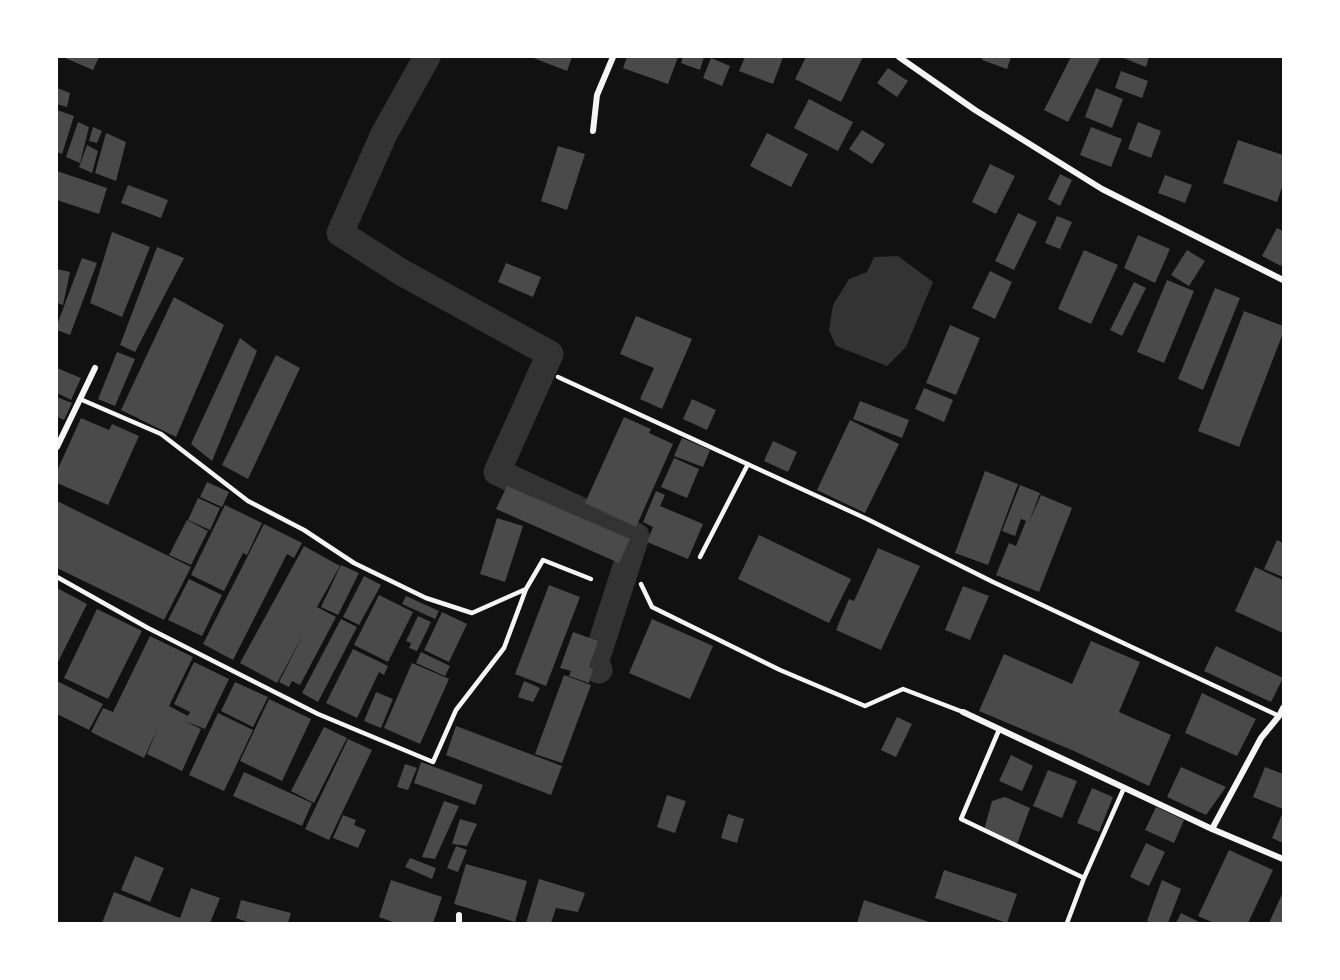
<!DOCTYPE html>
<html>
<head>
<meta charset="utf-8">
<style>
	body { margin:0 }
	#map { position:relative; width:1340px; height:980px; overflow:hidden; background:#111; font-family:"Nunito Sans",sans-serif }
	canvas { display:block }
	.frame { position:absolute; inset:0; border:58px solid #fff; pointer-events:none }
</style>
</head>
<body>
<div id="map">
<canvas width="1340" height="980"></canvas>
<div class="frame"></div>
</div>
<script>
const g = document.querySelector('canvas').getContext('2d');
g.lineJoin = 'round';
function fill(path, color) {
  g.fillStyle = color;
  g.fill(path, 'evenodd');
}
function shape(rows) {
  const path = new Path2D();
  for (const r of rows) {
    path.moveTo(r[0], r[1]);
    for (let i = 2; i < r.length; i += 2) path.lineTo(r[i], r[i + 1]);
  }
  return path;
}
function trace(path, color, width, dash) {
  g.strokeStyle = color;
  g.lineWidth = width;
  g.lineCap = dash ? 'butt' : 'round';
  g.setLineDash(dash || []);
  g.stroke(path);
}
const water = shape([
	[898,256,933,282,906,347,887,366,836,346,829,330,833,305,849,279,867,272,874,257]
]);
const canal = shape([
	[427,57,384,134,340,233,401,272,550,354,497,472,636,536,595,663,599,670]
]);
const building = shape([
	[63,57,99,57,93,70],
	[531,57,572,57,567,71],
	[627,57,678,57,668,84,623,68],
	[683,57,704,57,700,70,681,63],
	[745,57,783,57,773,84,739,71],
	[806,57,863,57,841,102,795,79],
	[983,57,1011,57,1007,69,982,60],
	[1071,57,1101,57,1068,122,1044,110],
	[1121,57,1149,57,1146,67],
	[711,58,730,66,722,86,703,78],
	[888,68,908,81,897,97,877,83],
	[1121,71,1148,81,1142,98,1115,88],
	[57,88,70,93,67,107,57,104],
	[1096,88,1123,99,1112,128,1085,117],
	[809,99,853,122,838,151,794,128],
	[57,110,74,116,62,154,57,152],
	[78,122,89,127,80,163,66,157],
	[1138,122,1161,131,1151,158,1128,149],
	[93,127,102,131,97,143,89,141],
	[1091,127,1122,139,1111,167,1080,155],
	[862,130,885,144,872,164,849,149],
	[106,133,126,142,116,181,95,173],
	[767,133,808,154,791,187,750,166],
	[1238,140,1283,155,1283,184,1277,202,1223,183],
	[87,145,98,151,92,173,79,167],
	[558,146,585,154,567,210,541,201],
	[990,164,1015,176,996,214,972,202],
	[57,171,107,188,99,214,57,200],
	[1060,174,1072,180,1060,206,1048,199],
	[1165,175,1192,185,1185,203,1158,193],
	[128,185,168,200,161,218,121,203],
	[1018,213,1037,222,1014,270,995,261],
	[1057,216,1072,222,1060,249,1045,243],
	[1277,228,1283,231,1283,262,1281,266,1262,256],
	[112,232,150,247,122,317,90,303],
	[1138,235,1170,249,1155,283,1124,268],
	[157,247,184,258,135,352,120,345],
	[1084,250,1118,265,1091,324,1058,309],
	[1187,250,1205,261,1189,286,1171,275],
	[82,258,97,263,70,335,57,330,57,325],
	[506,263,541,277,533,297,498,282],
	[57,269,70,272,63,305,57,303],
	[990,271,1012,282,995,319,972,308],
	[1167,280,1194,291,1164,363,1137,352],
	[1134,282,1146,288,1122,336,1110,330],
	[1215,288,1240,298,1203,390,1178,379],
	[174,297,224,325,176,437,121,410],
	[1244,311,1283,326,1283,333,1239,447,1198,431],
	[636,316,692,339,662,409,640,399,654,368,620,354],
	[950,325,980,338,956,395,926,383],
	[240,338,257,351,212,461,191,444],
	[117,352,135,359,115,406,98,399],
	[276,355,300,368,248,479,222,465],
	[57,368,81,378,71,400,57,393],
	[924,388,953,400,944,422,915,409],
	[57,397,72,403,64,420,57,417],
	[692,399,716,410,707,430,683,419],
	[860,401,909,420,902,438,853,419],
	[624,417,651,429,649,433,673,444,636,527,585,503],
	[81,418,109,430,112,424,139,436,108,505,57,483,57,471],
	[850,420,899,444,865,513,817,490],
	[682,438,710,450,703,467,674,456],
	[773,441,797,452,788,472,764,461],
	[674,458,699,469,687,498,661,487],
	[985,471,1018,484,988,565,955,553],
	[207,482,229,492,222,507,200,497],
	[1020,485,1040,493,1029,522,1041,495,1072,508,1039,592,996,575,1009,543,1016,546,1026,521,1021,519,1015,536,1002,531],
	[507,486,630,539,619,563,496,509],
	[656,491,665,495,660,506,703,524,688,559,647,542,653,527,643,522],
	[198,498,220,508,210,530,188,520],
	[57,501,191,567,164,620,57,568],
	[225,505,262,523,247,555,243,553,224,591,191,575],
	[497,518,523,526,505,582,480,574],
	[187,520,208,531,191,565,169,555],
	[264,524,302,543,294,558,287,554,233,660,203,644],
	[759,535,851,579,829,623,738,579],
	[1277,540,1283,543,1283,577,1264,569],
	[304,546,340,566,317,607,336,617,300,685,292,681,289,687,279,682,304,633,277,683,240,663],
	[878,548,920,566,881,650,836,630,849,599,854,601],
	[341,565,359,573,338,615,321,607],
	[1255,567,1283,580,1283,633,1235,611],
	[364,576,381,585,359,625,343,617],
	[189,579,222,595,202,636,168,620],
	[549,585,580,597,546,686,515,674],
	[963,586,989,596,970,640,945,630],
	[57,588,87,604,57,664],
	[379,595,413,612,388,662,354,645],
	[406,596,439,611,435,619,402,604],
	[97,609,142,631,108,699,64,678],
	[442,612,467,624,449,662,424,650],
	[418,616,431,622,417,651,409,648,411,643,406,641],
	[341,619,357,627,318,702,302,693],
	[652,619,713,646,690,699,629,673],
	[573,632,598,641,589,667,593,669,589,683,569,676,571,671,560,668],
	[150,636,193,657,169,706,188,716,190,712,174,704,194,662,229,679,205,729,185,721,201,729,182,771,147,754,158,728,144,758,91,732,103,708,113,712],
	[1091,641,1140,662,1119,712,1171,735,1149,786,1074,751,979,711,1004,654,1072,684],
	[1216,646,1283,678,1271,702,1204,671],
	[353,649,388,666,384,675,379,672,357,718,326,703],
	[421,652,450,666,445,676,416,663],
	[412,663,449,679,420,744,384,728],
	[564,675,591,685,562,763,535,754],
	[57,681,103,704,89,730,57,714],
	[524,681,540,688,533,702,518,697],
	[235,682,268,697,253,727,221,711],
	[376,692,393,699,381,728,364,721],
	[1202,693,1256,719,1237,756,1185,733],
	[269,699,311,719,282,781,240,761],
	[218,713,253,730,224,791,189,775],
	[897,717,912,724,896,757,881,750],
	[456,726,562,766,551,795,446,755],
	[324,727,347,738,314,803,291,791],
	[348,739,372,750,329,840,305,829],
	[1011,755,1033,766,1022,791,999,781],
	[421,762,483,785,475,805,414,783],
	[405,764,417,768,408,790,397,787],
	[1181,767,1226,787,1206,815,1167,797],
	[1265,767,1283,774,1283,809,1253,797],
	[1048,770,1077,781,1062,818,1033,806],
	[244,772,312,803,302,826,233,796],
	[1092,788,1113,797,1099,832,1077,823],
	[667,795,686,801,675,833,657,827],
	[1005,797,1030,808,1017,844,984,830,992,801],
	[444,801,459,806,435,859,422,857],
	[1156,807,1184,820,1174,843,1145,830],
	[1283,812,1283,843,1272,838],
	[728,814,744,819,737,843,721,838],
	[343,815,356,820,354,825,366,830,358,848,333,838],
	[460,819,477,824,467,846,452,844],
	[1146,843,1165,852,1149,886,1130,877],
	[456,846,467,850,458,872,447,868],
	[1229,850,1273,870,1248,923,1214,923,1198,916],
	[135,856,164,868,150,902,121,890],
	[410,858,436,868,432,879,405,867],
	[466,864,527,881,515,922,454,904],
	[944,870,1017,894,1007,923,935,898],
	[539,879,585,893,578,912,556,908,551,923,526,923],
	[391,880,442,897,433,923,396,923,379,917],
	[1162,880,1181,889,1168,923,1152,923,1147,921],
	[191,888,220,898,210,923,102,923,114,892,180,918],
	[1283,892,1283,923,1269,923],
	[241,900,291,913,288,923,250,923,236,918],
	[864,900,932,923,857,923],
	[1181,913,1201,923,1176,923]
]);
const service = shape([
	[558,377,867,519,993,582,1279,716],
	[80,399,161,434,248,501,304,530,354,563,426,598,472,613,526,589],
	[700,557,748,464],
	[57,577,148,628,318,714,433,762,456,710,504,648,526,589,543,560,591,579],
	[641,584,652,607,780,670,865,706,903,689,963,712],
	[999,730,961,819,1084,878],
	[1067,923,1084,878,1124,788]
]);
const minor = shape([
	[899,57,975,110,1102,189,1283,280],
	[593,131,597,95,613,57],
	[57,447,95,368],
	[963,712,1212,829,1283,859],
	[1212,829,1261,738,1279,716,1283,708],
	[459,915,459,923]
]);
fill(water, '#333');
trace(canal, '#333', 27);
fill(building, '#4a4a4a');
trace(service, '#f5f5f5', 4.5);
trace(minor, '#f5f5f5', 6);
</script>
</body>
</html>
